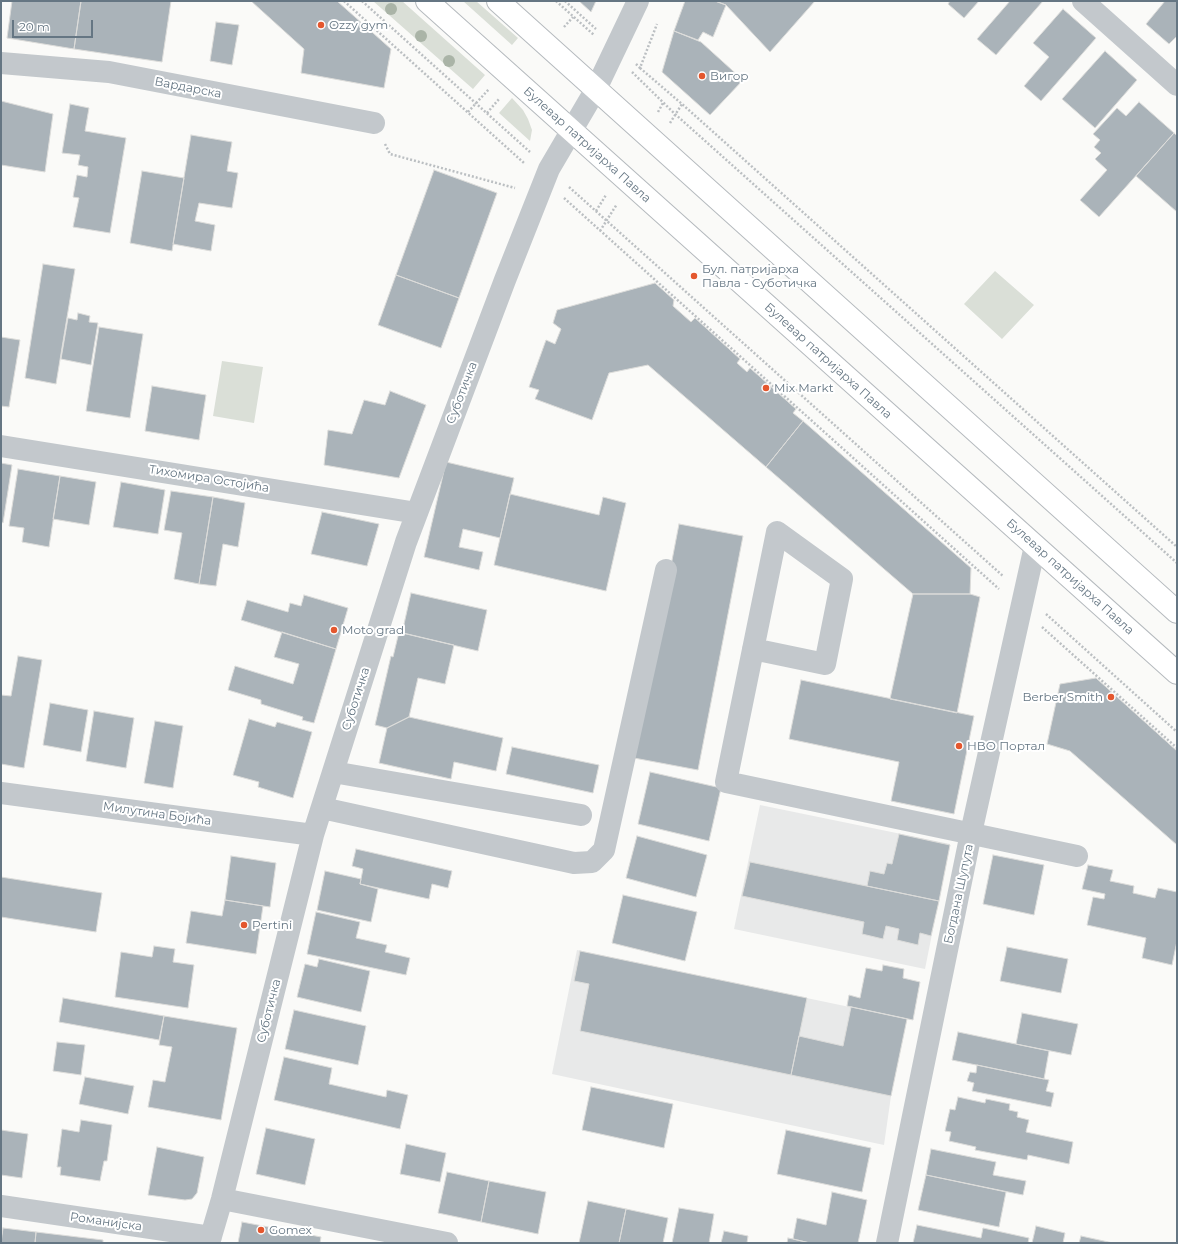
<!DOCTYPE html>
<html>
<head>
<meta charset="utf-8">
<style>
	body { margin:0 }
	#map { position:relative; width:1178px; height:1244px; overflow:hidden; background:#fafaf8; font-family:Montserrat,sans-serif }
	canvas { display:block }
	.frame { position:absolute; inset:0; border:2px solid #657683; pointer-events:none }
	.scale { position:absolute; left:12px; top:20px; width:81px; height:18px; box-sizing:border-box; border:2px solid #657683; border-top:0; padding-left:5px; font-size:12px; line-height:14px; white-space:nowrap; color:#657683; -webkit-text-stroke:3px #fff; paint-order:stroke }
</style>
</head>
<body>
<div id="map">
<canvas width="1178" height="1244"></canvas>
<div class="frame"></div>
<div class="scale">20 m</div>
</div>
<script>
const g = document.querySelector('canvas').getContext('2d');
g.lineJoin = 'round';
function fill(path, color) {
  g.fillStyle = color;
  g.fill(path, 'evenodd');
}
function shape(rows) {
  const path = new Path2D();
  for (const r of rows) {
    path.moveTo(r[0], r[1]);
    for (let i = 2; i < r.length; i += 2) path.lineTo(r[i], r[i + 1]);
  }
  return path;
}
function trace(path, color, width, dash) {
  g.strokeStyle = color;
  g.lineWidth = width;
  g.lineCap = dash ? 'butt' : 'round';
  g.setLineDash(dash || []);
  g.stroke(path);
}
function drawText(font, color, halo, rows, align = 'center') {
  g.font = font + ' Montserrat,sans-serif';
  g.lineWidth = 4;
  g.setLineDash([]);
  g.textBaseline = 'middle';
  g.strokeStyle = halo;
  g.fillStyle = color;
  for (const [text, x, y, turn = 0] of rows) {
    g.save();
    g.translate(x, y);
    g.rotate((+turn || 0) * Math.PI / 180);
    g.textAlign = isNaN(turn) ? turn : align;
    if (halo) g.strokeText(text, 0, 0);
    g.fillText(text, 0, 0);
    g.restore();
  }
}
const built = shape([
	[760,805,950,844,925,969,734,929],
	[577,950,907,1019,891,1096,884,1145,552,1074]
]);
const green = shape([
	[373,1,402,1,485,75,473,89],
	[463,1,476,1,518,38,512,45],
	[512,98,523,110,528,119,532,130,530,141,499,113],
	[995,271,1034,305,1002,339,964,304],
	[222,361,263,367,254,423,213,416]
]);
const building = shape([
	[12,1,81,1,74,49,7,38,12,1],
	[81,1,171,1,162,62,74,49,81,1],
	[251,1,337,1,391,49,384,88,301,73,304,49,251,1],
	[579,1,596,1,591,12,579,1],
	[685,1,715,1,726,5,713,37,703,32,698,40,674,31,685,1],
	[715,1,815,1,770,52,726,5,715,1],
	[950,1,979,1,964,18,948,4,950,1],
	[1010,1,1043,1,996,55,977,39,1010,1],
	[1165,1,1177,1,1177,36,1169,44,1146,24,1165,1],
	[1063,9,1096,38,1041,101,1024,86,1049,57,1033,43,1063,9],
	[216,22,239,25,232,65,210,61,216,22],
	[674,31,701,42,743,80,710,115,662,72,674,31],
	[1105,51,1137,80,1095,128,1062,99,1105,51],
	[1,101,53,114,45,172,1,165,1,101],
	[1139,102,1174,133,1099,217,1080,200,1107,170,1095,159,1101,153,1094,147,1100,140,1093,134,1117,108,1126,116,1139,102],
	[70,104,89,108,85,131,126,138,110,233,73,227,79,198,73,197,77,175,87,177,88,167,78,165,80,155,62,153,70,104],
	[1174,133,1177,136,1177,212,1136,176,1174,133],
	[191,135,232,142,227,171,238,173,232,208,199,203,195,221,215,225,211,251,173,244,191,135],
	[434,170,497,193,459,298,396,275,434,170],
	[142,171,184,178,172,251,130,243,142,171],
	[43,264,75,269,56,384,25,378,43,264],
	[396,275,459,298,441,348,378,325,396,275],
	[655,283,674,300,673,306,691,322,695,318,740,359,737,363,747,372,750,368,796,409,793,413,803,421,766,467,648,365,609,373,592,420,535,399,539,390,529,387,546,340,555,344,561,329,553,323,557,310,655,283],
	[78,313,90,316,89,322,98,323,91,365,61,359,68,318,77,320,78,313],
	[99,327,143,334,130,418,86,411,99,327],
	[1,337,20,340,9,407,1,406,1,337],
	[152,386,206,395,199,440,145,431,152,386],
	[390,391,426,405,399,478,324,465,328,430,352,434,364,400,385,405,390,391],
	[803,421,971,568,970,594,913,594,766,467,803,421],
	[446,462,514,478,500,538,463,529,459,547,483,552,479,570,424,557,446,462],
	[1,463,12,465,3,523,1,522,1,463],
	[18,469,60,476,49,547,22,542,24,528,9,526,18,469],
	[60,476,96,482,89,525,53,519,60,476],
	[121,482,165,490,158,534,113,527,121,482],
	[171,491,213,497,199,584,174,579,182,533,164,530,171,491],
	[510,494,599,515,603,497,626,503,606,591,494,565,510,494],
	[213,497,245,503,238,547,223,544,216,586,199,584,213,497],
	[322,512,379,524,367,566,311,554,322,512],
	[679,524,743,536,698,770,634,758,679,524],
	[411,593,487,610,478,651,402,633,411,593],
	[913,594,970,594,980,597,957,713,890,699,913,594],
	[304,595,348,608,336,649,241,620,247,600,288,612,290,603,301,606,304,595],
	[282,632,336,649,314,723,302,720,303,717,261,704,261,700,228,690,235,666,293,684,299,664,274,657,282,632],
	[399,632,454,645,445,684,418,678,409,717,387,728,375,725,391,656,393,657,399,632],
	[18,656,42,660,24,768,1,764,1,695,11,696,18,656],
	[1096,678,1177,751,1177,845,1070,751,1047,744,1060,684,1096,678],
	[801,680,974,716,954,814,891,801,899,762,789,739,801,680],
	[50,703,88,710,81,752,43,745,50,703],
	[94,711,134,718,126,768,86,761,94,711],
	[409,717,503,738,496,771,454,762,451,779,379,763,387,728,409,717],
	[249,719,275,727,277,722,312,732,293,798,258,787,259,782,233,775,249,719],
	[155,721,183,726,173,788,144,783,155,721],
	[512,747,599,765,593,793,506,774,512,747],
	[650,772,721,788,709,841,638,824,650,772],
	[899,834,950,845,939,901,867,886,870,871,884,874,887,863,892,864,899,834],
	[637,836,707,855,696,897,626,878,637,836],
	[356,849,452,871,448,888,432,884,429,899,360,884,363,869,352,866,356,849],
	[993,855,1044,865,1034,915,983,904,993,855],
	[231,856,276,863,270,907,225,900,231,856],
	[750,862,939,901,931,936,920,933,918,945,897,940,899,929,886,926,883,939,862,934,864,922,742,896,750,862],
	[1088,865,1113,870,1110,881,1134,886,1133,893,1155,898,1158,888,1177,892,1177,941,1172,965,1142,958,1146,938,1087,925,1093,897,1104,899,1105,894,1082,889,1088,865],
	[325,871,361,879,360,884,378,889,371,922,317,910,325,871],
	[1,877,102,893,96,932,1,917,1,877],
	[623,895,697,912,685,961,612,943,623,895],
	[225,900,263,906,256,954,186,943,191,911,222,916,225,900],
	[316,912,360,922,356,938,387,945,385,952,410,958,406,975,307,954,316,912],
	[154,946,175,949,173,962,194,965,188,1008,115,997,121,952,152,957,154,946],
	[1007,947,1068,959,1061,993,1000,981,1007,947],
	[580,951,807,998,791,1075,580,1031,589,984,574,981,580,951],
	[319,959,370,971,361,1012,297,997,305,964,317,967,319,959],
	[883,965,904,969,903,978,920,982,913,1020,847,1006,849,995,860,998,866,968,882,971,883,965],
	[63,998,164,1016,159,1040,59,1022,63,998],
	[851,1007,907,1019,891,1096,791,1075,799,1036,843,1046,851,1007],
	[294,1010,366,1026,358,1065,285,1049,294,1010],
	[1022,1013,1078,1024,1071,1055,1016,1044,1022,1013],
	[164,1016,237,1028,221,1120,148,1107,153,1080,165,1082,172,1047,159,1045,164,1016],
	[958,1032,1049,1051,1044,1079,952,1060,958,1032],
	[57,1042,85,1045,81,1075,53,1071,57,1042],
	[284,1057,332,1068,329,1084,386,1097,387,1090,408,1095,400,1129,274,1100,284,1057],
	[977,1065,1049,1080,1046,1091,1054,1093,1051,1107,972,1091,974,1083,967,1081,970,1072,976,1073,977,1065],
	[85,1077,134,1086,128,1114,79,1104,85,1077],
	[591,1087,673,1104,664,1148,582,1130,591,1087],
	[958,1097,985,1103,986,1099,1010,1104,1009,1110,1018,1112,1017,1117,1029,1120,1026,1132,1073,1142,1069,1164,1028,1155,1027,1160,975,1150,976,1147,949,1141,951,1132,945,1131,950,1109,955,1110,958,1097],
	[81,1120,112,1125,107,1161,104,1161,100,1181,60,1175,61,1167,57,1167,62,1129,79,1132,81,1120],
	[266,1128,315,1139,305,1185,256,1174,266,1128],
	[1,1130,28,1134,22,1178,1,1175,1,1130],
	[786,1130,871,1148,862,1192,777,1174,786,1130],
	[406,1144,446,1153,440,1182,400,1174,406,1144],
	[157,1147,204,1157,197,1193,192,1199,185,1200,148,1195,157,1147],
	[931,1149,996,1162,993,1175,1026,1181,1023,1195,926,1175,931,1149],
	[447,1172,489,1181,481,1222,438,1213,447,1172],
	[926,1175,1006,1192,999,1227,918,1210,926,1175],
	[489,1181,546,1192,538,1234,481,1222,489,1181],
	[832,1192,867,1200,858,1243,810,1243,793,1239,797,1218,826,1225,832,1192],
	[588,1201,626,1209,619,1243,579,1243,588,1201],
	[679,1208,714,1214,709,1243,672,1243,679,1208],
	[626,1209,668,1218,663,1243,619,1243,626,1209],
	[242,1222,321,1237,320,1243,238,1243,242,1222],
	[917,1225,981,1238,983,1228,1029,1238,1028,1243,913,1243,917,1225],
	[1036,1226,1065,1233,1063,1243,1032,1243,1036,1226],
	[3,1228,36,1232,35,1243,1,1243,3,1228],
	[724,1231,748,1236,747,1243,721,1243,724,1231],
	[36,1232,103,1240,103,1243,35,1243,36,1232],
	[1081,1236,1113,1243,1079,1243,1081,1236],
	[788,1238,793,1239,810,1243,787,1243,788,1238]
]);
const path = shape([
	[344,1,524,163],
	[362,1,530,152],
	[556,1,594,35],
	[565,1,596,29],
	[564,27,573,17],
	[636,64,640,68,657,24],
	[640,68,682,104,1177,547],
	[632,72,675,114,1177,563],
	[468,112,489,89],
	[658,112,663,103],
	[487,113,499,99],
	[670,123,682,104],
	[385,144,390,154,515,188],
	[569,187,1003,576],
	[564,198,999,589],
	[596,211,606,195],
	[600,231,617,204],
	[1046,614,1177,732],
	[1042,627,1177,748]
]);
const minor = shape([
	[1083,1,1177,85],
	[1,63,109,72,374,123],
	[1,446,417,513],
	[753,649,825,664,842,579,777,532,726,782,1077,856],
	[333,772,581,815],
	[1,793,313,835],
	[322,808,574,863,592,862,604,850,666,570],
	[222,1199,447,1243],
	[1,1206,211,1237],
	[209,1243,222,1199,313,835,406,542,505,280,549,169,596,89,638,1],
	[887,1243,971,833,1035,546]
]);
const major = shape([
	[427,1,1177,673],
	[498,1,1177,612]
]);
const trees = [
	[391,9],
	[421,36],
	[449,61]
];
const markers = [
	[321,25,4,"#e4572e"],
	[702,76,4,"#e4572e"],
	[694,276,4,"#e4572e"],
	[766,388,4,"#e4572e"],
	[334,630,4,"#e4572e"],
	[1111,697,4,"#e4572e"],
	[959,746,4,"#e4572e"],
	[244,925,4,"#e4572e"],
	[261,1230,4,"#e4572e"]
];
const poiNames = [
	["Ozzy gym",329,25],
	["Вигор",710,76],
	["Бул. патријарха",702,269],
	["Павла - Суботичка",702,283],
	["Mix Markt",774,388],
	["Moto grad",342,630],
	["Berber Smith",1103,697,"right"],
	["НВО Портал",967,746],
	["Pertini",252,925],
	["Gomex",269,1230]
];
const streetNames = [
	["Вардарска",188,88,11],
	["Булевар патријарха Павла",587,145,42],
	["Булевар патријарха Павла",828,361,42],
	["Суботичка",462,393,-69],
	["Тихомира Остојића",209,479,9],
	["Булевар патријарха Павла",1070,577,42],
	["Суботичка",356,699,-72],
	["Милутина Бојића",157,814,8],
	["Богдана Шупута",959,894,-78],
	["Суботичка",269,1011,-76],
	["Романијска",106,1222,8]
];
fill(built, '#e8e9e9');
fill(green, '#dadfd7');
fill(building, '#aab3b9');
trace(building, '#dcdcda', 1);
trace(major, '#b5babe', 24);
trace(path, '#bbbfc2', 2.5, [2, 2]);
trace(minor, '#c3c8cc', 22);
trace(major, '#fff', 22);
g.fillStyle = '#aab4a7';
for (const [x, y] of trees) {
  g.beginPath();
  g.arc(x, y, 6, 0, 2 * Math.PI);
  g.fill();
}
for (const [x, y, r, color] of markers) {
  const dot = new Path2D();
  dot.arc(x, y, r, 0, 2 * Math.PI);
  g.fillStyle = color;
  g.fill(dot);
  trace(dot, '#fff', 1.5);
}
drawText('12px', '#657683', '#fff', poiNames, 'left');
drawText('12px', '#657683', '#fff', streetNames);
</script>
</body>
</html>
